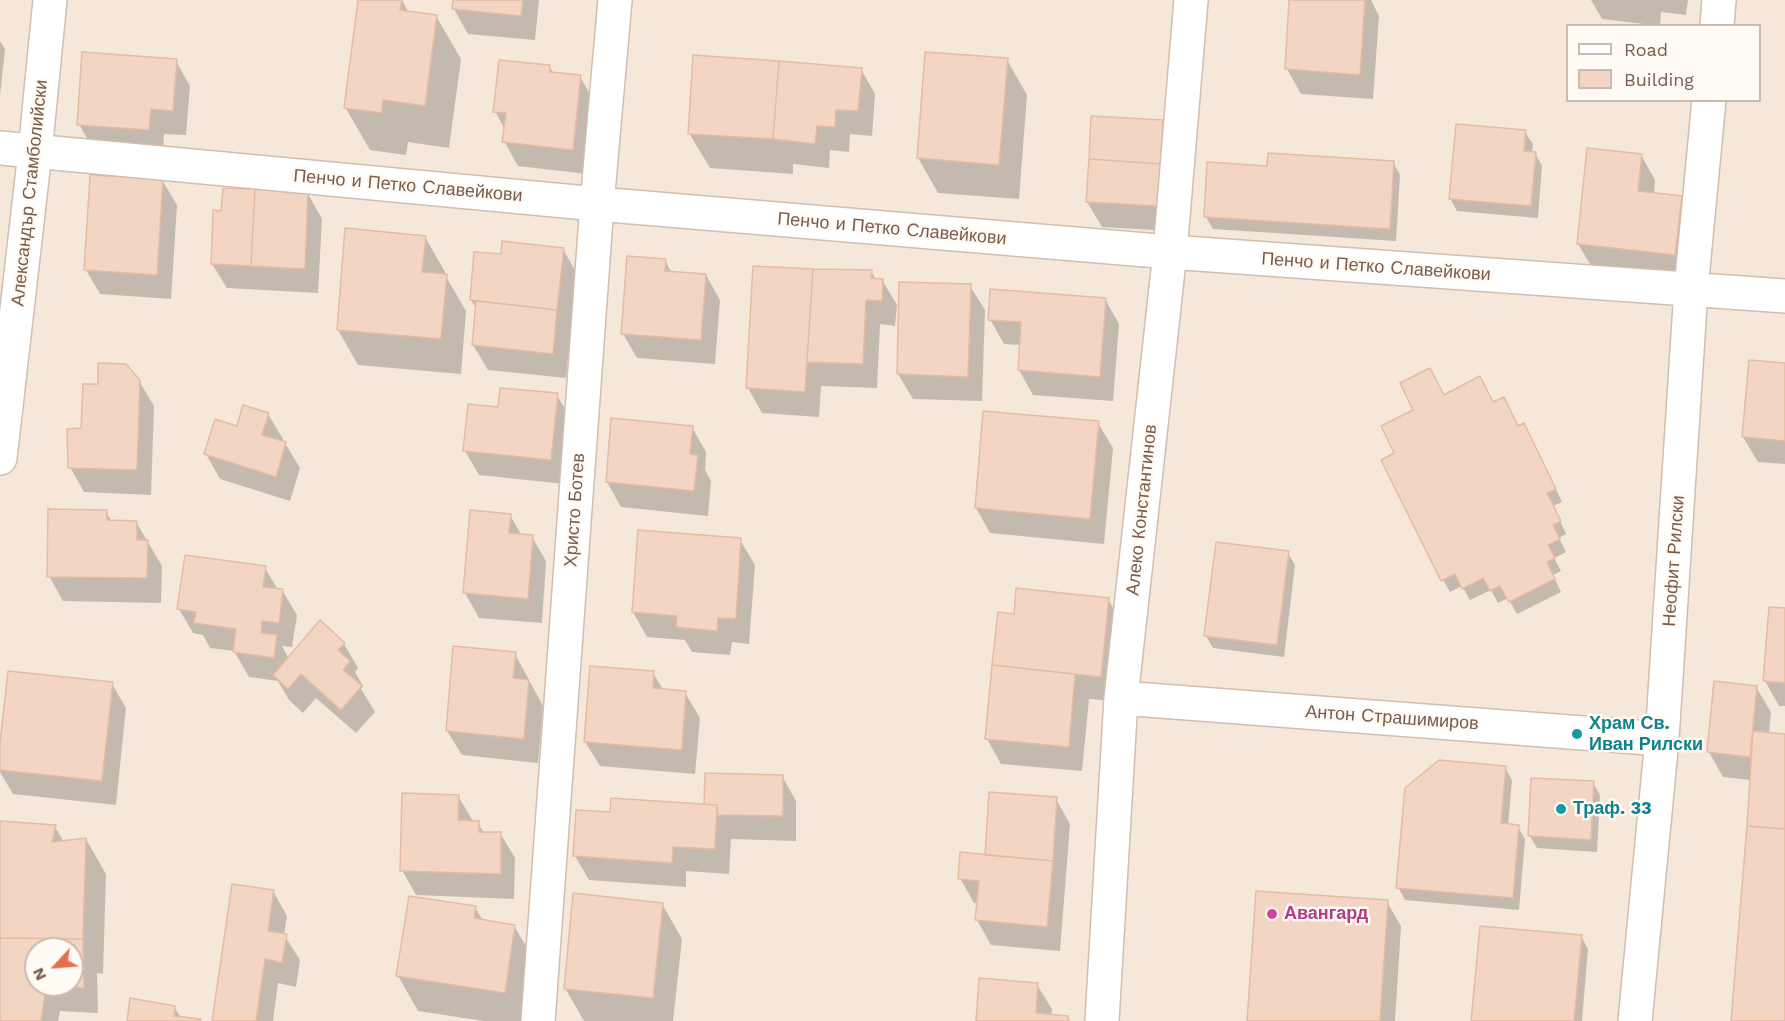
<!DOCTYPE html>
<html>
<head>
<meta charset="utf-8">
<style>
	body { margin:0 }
	#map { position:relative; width:1785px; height:1021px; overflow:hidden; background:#fdf6ec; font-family:"Work Sans",sans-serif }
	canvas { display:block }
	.legend { position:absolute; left:1566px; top:24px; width:195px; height:78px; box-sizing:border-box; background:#fffaf3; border:2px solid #cabbb1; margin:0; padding:8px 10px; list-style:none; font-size:18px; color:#7a5c4d }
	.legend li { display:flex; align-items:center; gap:12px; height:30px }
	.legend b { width:30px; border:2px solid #cabbb1 }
	.north { position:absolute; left:24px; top:937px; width:60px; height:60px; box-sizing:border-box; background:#fffaf3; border:2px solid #cabbb1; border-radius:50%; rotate:244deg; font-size:16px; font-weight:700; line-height:24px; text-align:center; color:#7a5c4d }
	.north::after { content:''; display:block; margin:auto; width:21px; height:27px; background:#e76f51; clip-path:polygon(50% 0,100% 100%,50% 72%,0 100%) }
</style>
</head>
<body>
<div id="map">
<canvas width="1785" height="1021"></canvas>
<ul class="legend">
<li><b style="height:8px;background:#fff"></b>Road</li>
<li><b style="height:16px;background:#f3d5c3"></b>Building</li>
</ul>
<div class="north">N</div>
</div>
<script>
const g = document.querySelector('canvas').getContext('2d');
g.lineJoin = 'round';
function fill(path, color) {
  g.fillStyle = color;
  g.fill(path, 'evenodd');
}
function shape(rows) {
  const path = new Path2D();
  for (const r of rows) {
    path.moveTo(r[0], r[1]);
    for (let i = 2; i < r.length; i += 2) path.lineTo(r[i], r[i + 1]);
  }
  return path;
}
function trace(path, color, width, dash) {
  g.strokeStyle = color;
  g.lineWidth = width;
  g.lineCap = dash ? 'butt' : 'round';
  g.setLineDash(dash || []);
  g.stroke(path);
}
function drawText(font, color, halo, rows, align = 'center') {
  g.font = font + ' "Work Sans",sans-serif';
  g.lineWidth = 5;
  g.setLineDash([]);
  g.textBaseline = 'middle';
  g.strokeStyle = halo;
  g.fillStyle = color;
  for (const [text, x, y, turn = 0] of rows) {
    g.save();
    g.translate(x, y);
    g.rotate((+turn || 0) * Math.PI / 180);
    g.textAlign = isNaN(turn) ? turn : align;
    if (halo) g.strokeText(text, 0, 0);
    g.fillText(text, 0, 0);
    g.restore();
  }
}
const residential = shape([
	[0,0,1785,0,1785,1021,0,1021],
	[1568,26,1760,26,1760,100,1568,100],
	[36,949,72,949,72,985,36,985]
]);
const shadow = shape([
	[360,0,402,0,409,13,436,16,461,59,449,148,408,142,406,155,370,150,345,107],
	[455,0,539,0,535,40,468,34,454,9],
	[1291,0,1371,0,1379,16,1373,99,1301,94,1287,69],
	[1591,0,1688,0,1686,15,1661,12,1660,26,1602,19],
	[0,41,5,49,0,96],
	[1007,60,1027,95,1019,199,938,193,918,158],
	[176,61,190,86,186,135,164,134,163,154,93,149,79,124],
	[549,66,554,74,580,77,595,102,587,174,518,166,504,141,505,130,495,111],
	[861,69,875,94,872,136,850,134,849,152,830,150,829,168,793,164,793,174,710,168,689,133],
	[1162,122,1177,146,1172,231,1102,227,1087,202],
	[1525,132,1533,144,1532,153,1535,153,1542,166,1538,218,1457,211,1450,198],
	[1641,155,1655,180,1654,194,1681,197,1695,222,1689,280,1593,269,1578,244],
	[1393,162,1400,175,1396,241,1213,229,1206,217,1269,167],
	[162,180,177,205,171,299,100,294,86,270],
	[308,194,322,219,318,293,227,288,212,264,223,213],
	[425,237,445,272,445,275,466,311,461,374,358,365,338,330],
	[563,249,577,274,566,378,488,370,473,345,477,310,471,300,503,256],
	[665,261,672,273,706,275,720,300,715,364,637,358,623,334],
	[755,267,871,271,876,280,882,280,897,305,895,326,880,324,877,388,821,386,819,417,762,413,748,388],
	[970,286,985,310,982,401,913,399,898,374],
	[1105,299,1119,324,1113,401,1033,395,1019,370,1021,345,1004,344,990,319],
	[1785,364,1785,464,1758,462,1743,437],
	[139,381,154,406,151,495,84,492,70,467,82,429],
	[557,395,571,420,565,484,479,475,465,451,499,409],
	[1444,397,1493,404,1531,438,1562,502,1553,506,1566,534,1559,538,1566,552,1554,558,1561,571,1553,575,1561,592,1517,614,1508,598,1498,603,1491,590,1470,600,1462,586,1450,592,1443,580,1396,454],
	[268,414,283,439,282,442,285,443,300,468,290,501,220,479,206,454,238,428],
	[1098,423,1113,448,1104,544,990,533,976,508],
	[692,427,706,452,705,470,711,481,708,516,621,507,607,482],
	[106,512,112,522,136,522,162,566,161,603,63,601,49,576],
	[510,515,522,536,532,537,546,561,542,623,479,618,465,593],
	[740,540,755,565,749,644,732,642,730,655,692,652,685,640,647,637,633,612],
	[1288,553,1295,565,1284,657,1213,648,1206,636],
	[265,568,278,590,282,590,297,615,292,647,282,646,289,659,344,644,358,668,355,672,363,686,361,689,375,712,356,733,316,698,303,713,289,700,278,681,249,677,234,651,210,648,203,635,193,633,179,609],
	[1108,599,1122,624,1115,701,1089,699,1082,771,1001,764,987,739,1015,616],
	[1785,610,1785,706,1779,706,1765,681],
	[515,654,543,706,538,763,462,755,447,731],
	[653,673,664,691,685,693,700,718,695,774,600,766,585,742],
	[112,684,126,708,116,805,13,794,0,772,0,757],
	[1756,687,1771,712,1769,734,1785,735,1785,1021,1733,1021,1751,780,1723,777,1709,752],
	[1505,768,1512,780,1508,826,1518,827,1525,839,1519,910,1405,900,1398,887],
	[706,775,782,776,796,801,796,841,731,839,729,874,686,871,686,887,589,880,575,856,611,814,705,806],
	[1593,783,1600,795,1597,852,1537,848,1530,836],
	[458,796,473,821,478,823,484,833,500,833,515,858,514,899,416,895,402,870],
	[1056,799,1070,824,1060,951,991,945,977,920,979,904,974,903,960,878],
	[0,822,55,827,64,842,86,839,106,874,103,974,97,973,98,1013,60,1011,58,1021,0,1021],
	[36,949,72,949,72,985,36,985],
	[273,891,287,916,284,935,300,960,296,987,278,983,273,1021,214,1021],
	[1387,902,1401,926,1395,1021,1249,1021],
	[662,904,682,939,673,1021,584,1021,565,988],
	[475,907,483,921,514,926,535,961,526,1021,484,1021,418,1011,398,976],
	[1581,936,1588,949,1582,1021,1472,1021],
	[1037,985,1052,1009,1051,1016,1067,1017,1070,1021,977,1021],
	[174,1007,181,1018,200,1021,128,1021]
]);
const building = shape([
	[358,0,402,0,400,10,437,15,425,106,383,100,382,113,344,108,358,0],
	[453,0,523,0,521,16,452,9,453,0],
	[1289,0,1365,0,1360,75,1285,69,1289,0],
	[82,52,177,59,173,111,151,109,149,130,77,125,82,52],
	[925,52,1008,58,999,165,917,158,925,52],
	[693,55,779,61,773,139,688,134,693,55],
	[499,60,550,65,550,72,581,75,573,150,502,142,506,113,493,112,499,60],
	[779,61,862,68,858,111,836,110,835,127,817,126,815,144,773,139,779,61],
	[1091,116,1163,120,1161,164,1089,159,1091,116],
	[1456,124,1526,130,1524,151,1536,152,1531,206,1449,199,1456,124],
	[1587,148,1642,154,1638,191,1682,196,1675,255,1577,244,1587,148],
	[1268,153,1394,161,1390,229,1204,217,1207,162,1267,166,1268,153],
	[1089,159,1161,164,1158,206,1086,202,1089,159],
	[90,175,163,179,157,275,84,270,90,175],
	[223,188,255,189,251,266,211,264,213,210,221,211,223,188],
	[255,189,308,192,305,269,251,266,255,189],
	[345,228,426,236,422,272,447,274,441,339,337,330,345,228],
	[502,241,564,248,557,310,470,300,474,252,501,254,502,241],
	[627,256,666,259,665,271,706,274,701,340,621,334,627,256],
	[753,266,813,269,805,392,746,388,753,266],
	[813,269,872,270,871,278,883,279,882,301,866,300,863,364,807,362,813,269],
	[899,282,971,284,968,377,897,374,899,282],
	[990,289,1106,298,1100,377,1018,370,1021,322,988,320,990,289],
	[476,301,557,310,553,354,472,345,476,301],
	[1749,360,1785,363,1785,441,1742,437,1749,360],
	[98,363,126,364,140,380,137,470,68,468,67,429,81,428,83,384,98,384,98,363],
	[1430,368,1444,395,1480,376,1493,402,1504,397,1518,426,1524,423,1556,489,1547,493,1561,521,1553,525,1560,539,1548,545,1555,558,1547,562,1555,579,1509,602,1500,586,1490,591,1483,578,1462,589,1455,574,1441,581,1381,460,1394,453,1381,426,1413,410,1400,383,1430,368],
	[500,388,558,393,551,460,463,451,468,404,498,407,500,388],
	[243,405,269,413,262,435,286,442,276,477,204,454,215,419,237,426,243,405],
	[983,411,1099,421,1090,519,975,508,983,411],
	[611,418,693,426,690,454,698,455,694,491,606,482,611,418],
	[48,509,107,510,107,520,137,521,137,540,148,540,147,578,47,577,48,509],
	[470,510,511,514,509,533,533,535,528,599,463,593,470,510],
	[638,530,741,538,736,619,718,618,717,631,676,627,677,616,632,612,638,530],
	[1216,542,1289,551,1277,645,1204,636,1216,542],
	[185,555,266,566,263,587,283,589,279,623,262,621,261,633,277,635,274,658,233,652,236,629,194,623,196,612,177,609,185,555],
	[1016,588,1109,598,1101,677,992,665,998,612,1014,614,1016,588],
	[1769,607,1785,608,1785,683,1763,681,1769,607],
	[320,620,345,643,338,650,350,661,343,670,362,686,341,710,301,674,288,689,273,675,320,620],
	[453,646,516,652,513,678,529,680,524,739,446,731,453,646],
	[992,665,1075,674,1069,747,985,739,992,665],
	[590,666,654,671,653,688,686,691,682,750,584,742,590,666],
	[8,671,113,682,102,781,0,770,0,743,8,671],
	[1714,681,1757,686,1750,757,1707,752,1714,681],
	[1753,731,1785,734,1785,829,1747,826,1753,731],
	[1439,760,1506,766,1501,823,1519,825,1513,898,1396,888,1405,788,1439,760],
	[705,773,783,775,783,816,718,815,717,805,704,804,705,773],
	[1531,778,1594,781,1591,840,1528,836,1531,778],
	[989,792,1057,797,1053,861,985,855,989,792],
	[402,793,459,795,458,820,479,821,479,832,501,832,501,874,400,871,402,793],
	[611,798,717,805,715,849,673,847,672,863,573,856,576,810,610,812,611,798],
	[0,821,56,825,52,842,86,838,83,939,0,938,0,821],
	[1747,826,1785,829,1785,1021,1731,1021,1747,826],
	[960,852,1053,861,1047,927,975,920,979,881,958,879,960,852],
	[232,884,274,890,268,931,287,934,282,963,265,959,256,1021,212,1021,232,884],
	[1256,891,1388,900,1380,1021,1247,1021,1256,891],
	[573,893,663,903,653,998,564,989,573,893],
	[409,896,476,906,474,918,515,925,505,993,396,976,409,896],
	[1480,926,1582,935,1574,1021,1471,1021,1480,926],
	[0,938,83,939,84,988,46,987,41,1021,0,1021,0,938],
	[36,949,72,949,72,985,36,985,36,949],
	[979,978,1038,983,1036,1013,1068,1016,1068,1021,976,1021,979,978],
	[130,998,175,1006,174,1016,201,1019,200,1021,127,1021,130,998]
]);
const minor = shape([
	[1717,26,1719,0],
	[0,148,597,204,1170,252,1785,296],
	[0,458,35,152,50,0],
	[1121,698,1662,739],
	[538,1021,597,204,615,0],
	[1102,1021,1121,698,1170,252,1191,0],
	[1635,1021,1662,739,1691,289,1709,100]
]);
const markers = [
	[1577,734,6,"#0f9aa8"],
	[1561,809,6,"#0f9aa8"],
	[1272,914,6,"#d1479c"]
];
const streetNames = [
	["Пенчо и Петко Славейкови",408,186,5],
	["Александър Стамболийски",30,193,-84],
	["Пенчо и Петко Славейкови",892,229,5],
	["Пенчо и Петко Славейкови",1376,267,4],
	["Христо Ботев",575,510,-86],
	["Алеко Константинов",1142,510,-84],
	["Неофит Рилски",1674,561,-86],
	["Антон Страшимиров",1392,718,4]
];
const cultureNames = [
	["Храм Св.",1589,724],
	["Иван Рилски",1589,745],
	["Траф. 33",1573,809]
];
const hotelNames = [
	["Авангард",1284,914]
];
fill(residential, '#f5e8da');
fill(shadow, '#0003');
fill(building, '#f3d5c3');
trace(building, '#e6bba3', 1.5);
trace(minor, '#d1beb0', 36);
trace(minor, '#fff', 33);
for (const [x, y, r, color] of markers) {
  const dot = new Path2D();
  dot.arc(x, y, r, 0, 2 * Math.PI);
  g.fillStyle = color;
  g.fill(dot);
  trace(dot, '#fffaf3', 2);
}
drawText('18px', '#7a5c4d', '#fffaf3', streetNames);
drawText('bold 18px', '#0d838f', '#fffaf3', cultureNames, 'left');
drawText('bold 18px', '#b23c85', '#fffaf3', hotelNames, 'left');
</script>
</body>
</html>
